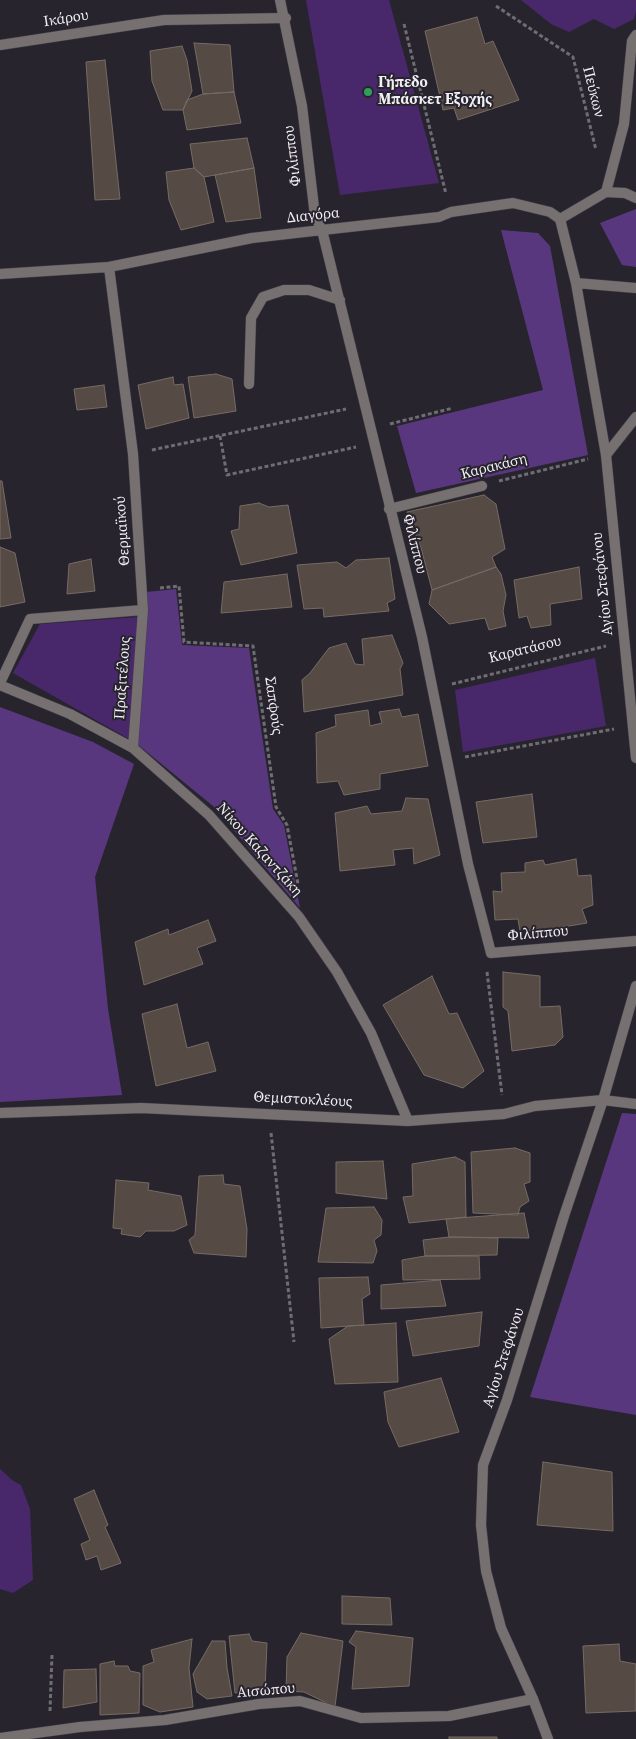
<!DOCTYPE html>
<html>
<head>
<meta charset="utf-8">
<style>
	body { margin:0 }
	canvas { display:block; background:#27242d }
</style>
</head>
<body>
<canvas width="636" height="1739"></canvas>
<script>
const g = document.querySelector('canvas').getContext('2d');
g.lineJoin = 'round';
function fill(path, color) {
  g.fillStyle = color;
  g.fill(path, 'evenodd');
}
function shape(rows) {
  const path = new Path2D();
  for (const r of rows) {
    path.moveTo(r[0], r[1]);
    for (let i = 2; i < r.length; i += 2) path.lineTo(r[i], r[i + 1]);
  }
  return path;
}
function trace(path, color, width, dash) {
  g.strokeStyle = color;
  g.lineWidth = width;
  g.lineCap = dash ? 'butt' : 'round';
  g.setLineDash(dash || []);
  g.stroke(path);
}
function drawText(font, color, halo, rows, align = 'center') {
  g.font = font + ' "Source Serif 4",serif';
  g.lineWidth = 4;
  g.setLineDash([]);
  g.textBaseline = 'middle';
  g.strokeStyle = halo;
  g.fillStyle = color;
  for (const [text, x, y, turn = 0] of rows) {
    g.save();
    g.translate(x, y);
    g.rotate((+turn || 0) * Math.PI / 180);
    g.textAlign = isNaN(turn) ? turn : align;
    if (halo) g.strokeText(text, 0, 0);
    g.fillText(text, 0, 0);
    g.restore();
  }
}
const green = shape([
	[306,0,389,0,439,183,340,195],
	[521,0,636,0,636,11,634,19,614,29,594,19,569,32,551,24],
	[139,617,129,739,13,673,40,624],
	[595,658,606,726,463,752,455,690],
	[0,1469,12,1480,21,1485,30,1509,33,1580,13,1593,0,1589]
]);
const forest = shape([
	[636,209,636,267,622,265,600,223],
	[501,230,538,233,550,246,588,455,416,493,397,426,543,390],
	[176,589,182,645,249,648,273,809,284,825,300,908,213,806,137,744,146,592],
	[0,707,93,742,134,764,95,877,108,1009,122,1095,0,1102],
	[622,1113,636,1114,636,1415,530,1397]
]);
const building = shape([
	[477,17,485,44,493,41,519,100,458,120,454,108,443,110,425,31,477,17],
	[194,43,230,45,234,92,203,94,194,43],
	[182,46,187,60,192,91,183,110,163,110,152,81,150,51,182,46],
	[105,60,120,199,95,200,86,62,105,60],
	[234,92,241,123,187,130,183,110,187,100,203,94,234,92],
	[247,138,254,168,204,177,194,168,190,144,247,138],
	[194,168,204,177,214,222,181,230,169,200,166,172,194,168],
	[254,168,261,218,226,222,215,175,254,168],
	[216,374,232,379,236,411,194,418,188,377,216,374],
	[173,377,174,385,183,384,189,418,146,429,138,385,173,377],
	[104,385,107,407,77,410,74,389,104,385],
	[0,481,2,481,11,538,0,539,0,481],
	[484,495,496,504,505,549,492,557,496,567,432,590,421,548,407,512,484,495],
	[259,503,269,507,288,505,297,553,241,565,231,531,239,529,240,506,259,503],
	[0,547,15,553,25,602,0,607,0,547],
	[389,558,395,599,387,603,389,611,324,617,323,608,304,609,297,565,337,562,346,568,356,560,389,558],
	[91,559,95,591,67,594,69,564,91,559],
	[496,567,501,574,506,595,503,611,506,626,489,630,485,618,449,624,429,604,432,590,496,567],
	[579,567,582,599,550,604,551,625,531,628,527,616,519,618,514,580,579,567],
	[287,574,292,607,221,613,224,582,287,574],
	[392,635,403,663,400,669,403,695,304,712,302,680,310,673,329,648,346,643,355,664,364,665,362,639,392,635],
	[399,709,402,717,418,714,428,766,380,774,380,789,344,795,338,781,317,783,316,733,336,726,335,715,368,710,370,726,382,723,379,712,399,709],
	[532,794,537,837,483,843,476,802,532,794],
	[406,798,428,799,440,855,414,864,413,848,393,850,395,865,340,871,335,813,367,806,371,814,402,811,406,798],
	[576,859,578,876,591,875,593,905,582,909,587,923,545,930,520,931,518,919,495,920,493,891,502,892,501,873,525,872,525,863,543,860,545,865,576,859],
	[208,920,216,941,197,948,203,964,144,985,135,942,168,929,169,935,208,920],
	[503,972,540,976,540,1007,560,1006,563,1037,555,1045,512,1051,508,1011,503,1007,503,972],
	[432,976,449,1014,457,1013,484,1071,463,1088,424,1075,383,1005,432,976],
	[177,1004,187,1048,208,1042,216,1071,156,1086,142,1014,177,1004],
	[515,1148,530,1153,530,1182,524,1184,529,1201,520,1207,518,1215,473,1213,471,1152,515,1148],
	[455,1157,465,1162,466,1217,409,1223,403,1197,413,1196,412,1164,455,1157],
	[383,1161,387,1199,336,1193,336,1162,383,1161],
	[223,1175,224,1184,240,1186,247,1229,246,1257,194,1253,189,1240,195,1235,199,1176,223,1175],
	[116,1180,149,1183,148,1190,181,1196,187,1225,174,1231,146,1231,140,1237,121,1234,122,1229,113,1228,116,1180],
	[374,1207,382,1220,381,1235,374,1240,377,1251,373,1263,318,1262,326,1208,374,1207],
	[524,1213,529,1238,449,1237,446,1219,524,1213],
	[449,1237,498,1238,497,1255,425,1256,423,1240,449,1237],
	[425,1256,479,1256,480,1279,403,1280,402,1260,425,1256],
	[368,1277,370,1294,362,1299,364,1325,321,1328,319,1278,368,1277],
	[440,1280,446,1306,381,1309,381,1285,440,1280],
	[482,1312,479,1346,413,1356,406,1321,482,1312],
	[396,1323,398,1382,335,1384,329,1339,348,1326,396,1323],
	[441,1378,459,1432,399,1447,388,1422,384,1392,441,1378],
	[543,1462,612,1472,613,1531,537,1525,543,1462],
	[94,1490,108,1525,105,1527,121,1563,101,1570,97,1556,86,1560,81,1544,90,1540,74,1499,94,1490],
	[342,1596,390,1598,392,1625,342,1624,342,1596],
	[356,1631,413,1638,409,1686,352,1689,356,1647,349,1642,356,1631],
	[301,1633,343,1641,335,1707,304,1692,286,1691,287,1657,301,1633],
	[249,1634,252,1641,267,1643,265,1690,235,1693,229,1636,249,1634],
	[192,1639,189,1668,193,1707,160,1712,143,1705,143,1666,154,1662,151,1650,192,1639],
	[212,1641,225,1641,227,1668,232,1696,207,1699,197,1692,193,1674,212,1641],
	[619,1644,620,1661,636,1664,636,1711,586,1713,583,1646,619,1644],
	[114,1661,115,1666,128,1666,130,1671,140,1673,139,1713,100,1715,100,1664,114,1661],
	[96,1669,97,1702,63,1708,64,1670,96,1669],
	[449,1737,497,1737,497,1739,449,1739,449,1737]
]);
const path = shape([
	[496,6,573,57,596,150],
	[404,24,446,194],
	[390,424,453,408],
	[220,436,227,475,356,447],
	[152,450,346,409],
	[499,481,588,459],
	[160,588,179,586,184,642,253,646,276,807,287,825,298,884],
	[452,684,606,646],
	[465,757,614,729],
	[487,972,502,1095],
	[271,1133,294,1342],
	[50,1711,52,1655]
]);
const pedestrian = shape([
	[389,509,482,486],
	[603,1100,636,1104]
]);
const minor = shape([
	[0,45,164,20,286,18],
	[606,192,624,124,632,41,636,35],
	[560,219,606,192,625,193,636,198],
	[0,274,109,267,252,238,322,230,422,637,468,864,491,953,636,941],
	[249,384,251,318,263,297,284,290,309,290,340,300],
	[606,455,636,417],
	[0,683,30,619,143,610,133,454,109,267],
	[0,685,70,714,133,748,209,815,299,917,337,972,371,1033,408,1121],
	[133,748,143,610],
	[0,1113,141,1108,408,1121,504,1114,535,1106,603,1100],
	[0,1738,80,1727,165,1720,259,1704,300,1701,361,1718,449,1716,533,1699]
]);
const tertiary = shape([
	[280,0,302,106,315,216,322,230,439,217,451,212,513,203,550,212,560,219,576,283,606,455,636,758],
	[576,283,636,288],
	[548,1739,533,1699,501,1628,486,1571,481,1525,483,1465,507,1400,564,1216,603,1100,636,986]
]);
const markers = [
	[368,92,5,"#2e9e5b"]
];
const streetNames = [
	["Ικάρου",66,19,-9],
	["Πεύκων",593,92,76],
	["Φιλίππου",293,156,-97],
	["Διαγόρα",313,216,-6],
	["Καρακάση",494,467,-14],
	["Θερμαϊκού",123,531,-94],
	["Φιλίππου",414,544,76],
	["Αγίου Στεφάνου",603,584,-96],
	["Καρατάσου",525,650,-14],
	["Πραξιτέλους",123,678,-86],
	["Σαπφούς",273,706,82],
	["Νίκου Καζαντζάκη",259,850,48],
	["Φιλίππου",538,934,-5],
	["Θεμιστοκλέους",303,1100,3],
	["Αγίου Στεφάνου",504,1358,-72],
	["Αισώπου",266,1691,-5]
];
const poiNames = [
	["Γήπεδο",378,83],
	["Μπάσκετ Εξοχής",378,100]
];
fill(green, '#48286a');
fill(forest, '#59377e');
fill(building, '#554b44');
trace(building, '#766b64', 1);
trace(pedestrian, '#434049', 11);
trace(minor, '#434049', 11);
trace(tertiary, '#434049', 11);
trace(path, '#6f6c74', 3, [4, 2.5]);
trace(pedestrian, '#767071', 10);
trace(minor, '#767071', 10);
trace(tertiary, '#767071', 10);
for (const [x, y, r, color] of markers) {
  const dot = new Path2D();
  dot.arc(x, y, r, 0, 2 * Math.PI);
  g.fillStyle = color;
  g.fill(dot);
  trace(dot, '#27242d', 2);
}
drawText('15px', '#f1eef5', '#27242d', streetNames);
drawText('bold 15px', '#f1eef5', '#27242d', poiNames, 'left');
</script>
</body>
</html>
